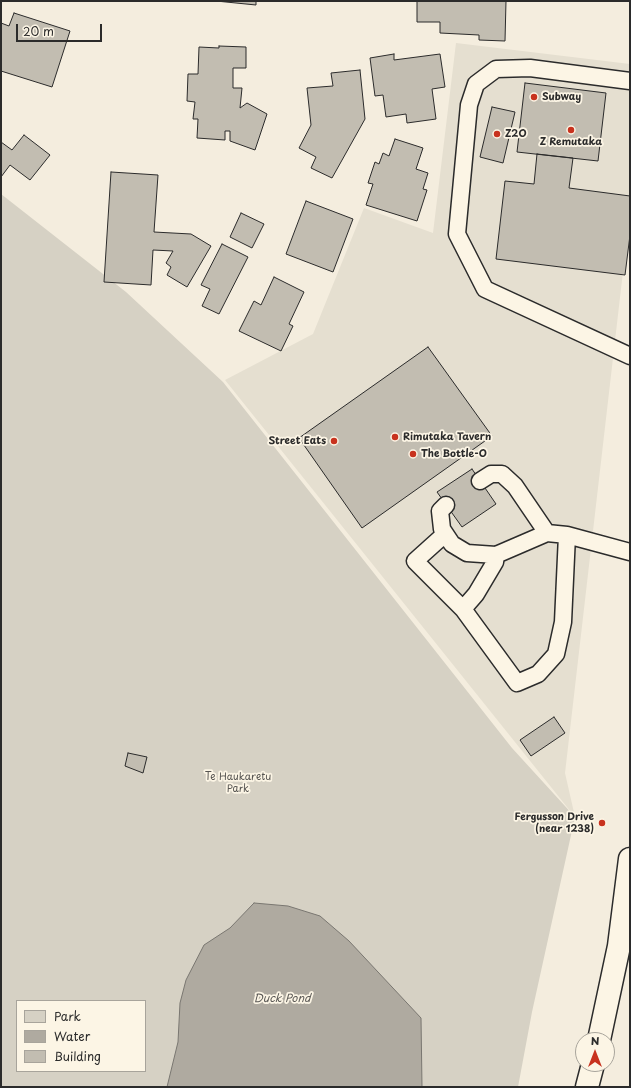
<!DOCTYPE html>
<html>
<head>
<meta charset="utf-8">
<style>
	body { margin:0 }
	#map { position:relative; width:631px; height:1088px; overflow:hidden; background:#f4edde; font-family:"Playpen Sans",sans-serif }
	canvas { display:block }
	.frame { position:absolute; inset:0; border:2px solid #2b2b2b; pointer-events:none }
	.legend { position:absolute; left:16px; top:1000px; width:130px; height:72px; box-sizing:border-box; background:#fcf5e5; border:1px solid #a8a49b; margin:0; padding:5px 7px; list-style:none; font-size:12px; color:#2b2b2b }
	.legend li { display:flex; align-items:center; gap:8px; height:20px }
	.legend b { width:20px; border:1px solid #a8a49b }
	.north { position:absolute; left:575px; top:1032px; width:40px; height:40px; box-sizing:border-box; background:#fcf5e5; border:1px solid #a8a49b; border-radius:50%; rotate:0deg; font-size:11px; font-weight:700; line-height:16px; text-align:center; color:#2b2b2b }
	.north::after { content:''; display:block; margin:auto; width:14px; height:18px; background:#c8321e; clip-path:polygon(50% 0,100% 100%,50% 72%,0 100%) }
	.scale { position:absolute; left:16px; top:24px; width:86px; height:18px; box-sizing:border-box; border:2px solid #2b2b2b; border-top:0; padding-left:5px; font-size:12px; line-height:14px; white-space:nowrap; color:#2b2b2b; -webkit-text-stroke:3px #fcf5e5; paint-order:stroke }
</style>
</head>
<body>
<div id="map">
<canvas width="631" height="1088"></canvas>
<div class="frame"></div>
<ul class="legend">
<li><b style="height:11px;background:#d6d1c4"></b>Park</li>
<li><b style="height:11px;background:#afaaa0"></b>Water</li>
<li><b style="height:11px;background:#c2bdb1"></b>Building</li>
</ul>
<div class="north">N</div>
<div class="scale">20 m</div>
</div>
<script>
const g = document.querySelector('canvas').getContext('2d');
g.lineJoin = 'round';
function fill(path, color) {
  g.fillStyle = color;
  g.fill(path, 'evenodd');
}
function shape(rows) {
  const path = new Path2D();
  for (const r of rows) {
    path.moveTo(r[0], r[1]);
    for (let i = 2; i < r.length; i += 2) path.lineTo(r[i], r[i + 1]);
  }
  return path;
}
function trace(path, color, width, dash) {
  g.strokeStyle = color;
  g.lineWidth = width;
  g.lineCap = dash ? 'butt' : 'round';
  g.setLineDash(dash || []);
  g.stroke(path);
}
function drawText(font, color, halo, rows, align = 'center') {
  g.font = font + ' "Playpen Sans",sans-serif';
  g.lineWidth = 3.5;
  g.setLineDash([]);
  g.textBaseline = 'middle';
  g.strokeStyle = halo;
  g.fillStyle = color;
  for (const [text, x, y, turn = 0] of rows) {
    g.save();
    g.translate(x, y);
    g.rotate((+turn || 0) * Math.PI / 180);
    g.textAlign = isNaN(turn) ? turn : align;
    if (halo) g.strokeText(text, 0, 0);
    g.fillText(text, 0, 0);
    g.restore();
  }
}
const built = shape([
	[456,43,630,64,630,211,565,773,575,817,225,380,313,334,364,208,433,233]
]);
const green = shape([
	[1,194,126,292,223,382,512,748,575,817,532,1012,518,1087,1,1087],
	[17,1001,145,1001,145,1071,17,1071]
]);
const water = shape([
	[254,903,288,906,320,916,349,941,421,1018,422,1087,167,1087,178,1042,180,1003,186,980,204,945,230,928,254,903]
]);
const building = shape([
	[216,1,256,1,256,5,216,1],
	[417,1,506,1,505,41,479,40,479,35,440,33,440,22,417,22,417,1],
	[14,13,70,31,52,87,1,71,1,23,9,26,14,13],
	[219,46,246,47,246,68,233,68,233,88,242,88,240,108,247,103,267,114,255,150,230,141,230,131,225,131,225,140,197,138,198,119,193,119,195,102,187,101,188,74,198,74,199,47,219,48,219,46],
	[394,54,394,60,440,54,445,87,432,89,436,119,407,123,406,114,386,117,383,95,375,96,370,58,394,54],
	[360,70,365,119,332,178,311,168,316,157,299,148,311,125,307,88,333,86,331,73,360,70],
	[525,83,606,93,598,161,517,152,525,83],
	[492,107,515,112,503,163,480,157,492,107],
	[24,135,50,155,30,180,10,165,1,177,1,142,12,150,24,135],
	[395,139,423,148,416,169,428,173,423,189,427,190,417,221,366,205,373,184,368,183,375,162,379,164,383,153,389,156,395,139],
	[537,154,573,158,569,188,630,196,630,235,625,275,496,259,505,181,534,184,537,154],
	[111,172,158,175,154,232,191,234,211,246,187,287,167,275,171,267,166,263,173,251,153,250,151,285,104,282,111,172],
	[306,201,353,219,333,272,286,254,306,201],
	[241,213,264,224,252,248,230,237,241,213],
	[222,244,248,257,219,314,202,306,210,289,201,285,222,244],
	[274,277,304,292,289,324,293,326,281,351,239,331,254,301,261,305,274,277],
	[428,347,492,436,362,528,299,438,428,347],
	[472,469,496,504,462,527,437,492,472,469],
	[554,717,565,733,531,756,520,740,554,717],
	[128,753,147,757,143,773,125,766,128,753]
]);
const lane = shape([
	[630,81,530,68,496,69,476,84,469,105,457,234,485,289,630,356],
	[480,481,491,474,502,474,515,486,547,533],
	[446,505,440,511,442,529,452,544,467,553,496,555,547,533,567,535,630,552],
	[445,534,415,561,463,609,476,594,495,562,496,555],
	[463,609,517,683,538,674,556,654,563,622,567,535]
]);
const highway = shape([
	[599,1040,619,946,630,859],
	[587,1087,593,1064]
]);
const markers = [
	[534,97,4,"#c8321e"],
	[571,130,4,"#c8321e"],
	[497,134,4,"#c8321e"],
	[395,437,4,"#c8321e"],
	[334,441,4,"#c8321e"],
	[413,454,4,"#c8321e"],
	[602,823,4,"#c8321e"]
];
const poiNames = [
	["Subway",542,97],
	["Z2O",505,134],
	["Z Remutaka",571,142,"center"],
	["Rimutaka Tavern",403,437],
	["Street Eats",326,441,"right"],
	["The Bottle-O",421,454],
	["Fergusson Drive",594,817,"right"],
	["(near 1238)",594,829,"right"]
];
const parkNames = [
	["Te Haukaretu",238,777],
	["Park",238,789]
];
const waterNames = [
	["Duck Pond",282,999]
];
fill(built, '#e5dfd0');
fill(green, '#d6d1c4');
fill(water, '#afaaa0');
trace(water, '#7a7771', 1);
fill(building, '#c2bdb1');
trace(building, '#2b2b2b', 1);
trace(lane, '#2b2b2b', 19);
trace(highway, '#2b2b2b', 25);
trace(lane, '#fcf5e5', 16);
trace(highway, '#fcf5e5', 22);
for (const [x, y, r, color] of markers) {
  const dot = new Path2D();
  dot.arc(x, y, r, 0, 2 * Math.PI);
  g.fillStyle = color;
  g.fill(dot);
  trace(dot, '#fcf5e5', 1.5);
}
drawText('bold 10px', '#2b2b2b', '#fcf5e5', poiNames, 'left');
drawText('10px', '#565451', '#fcf5e5', parkNames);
drawText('italic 11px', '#595754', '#fcf5e5', waterNames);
</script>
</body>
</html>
